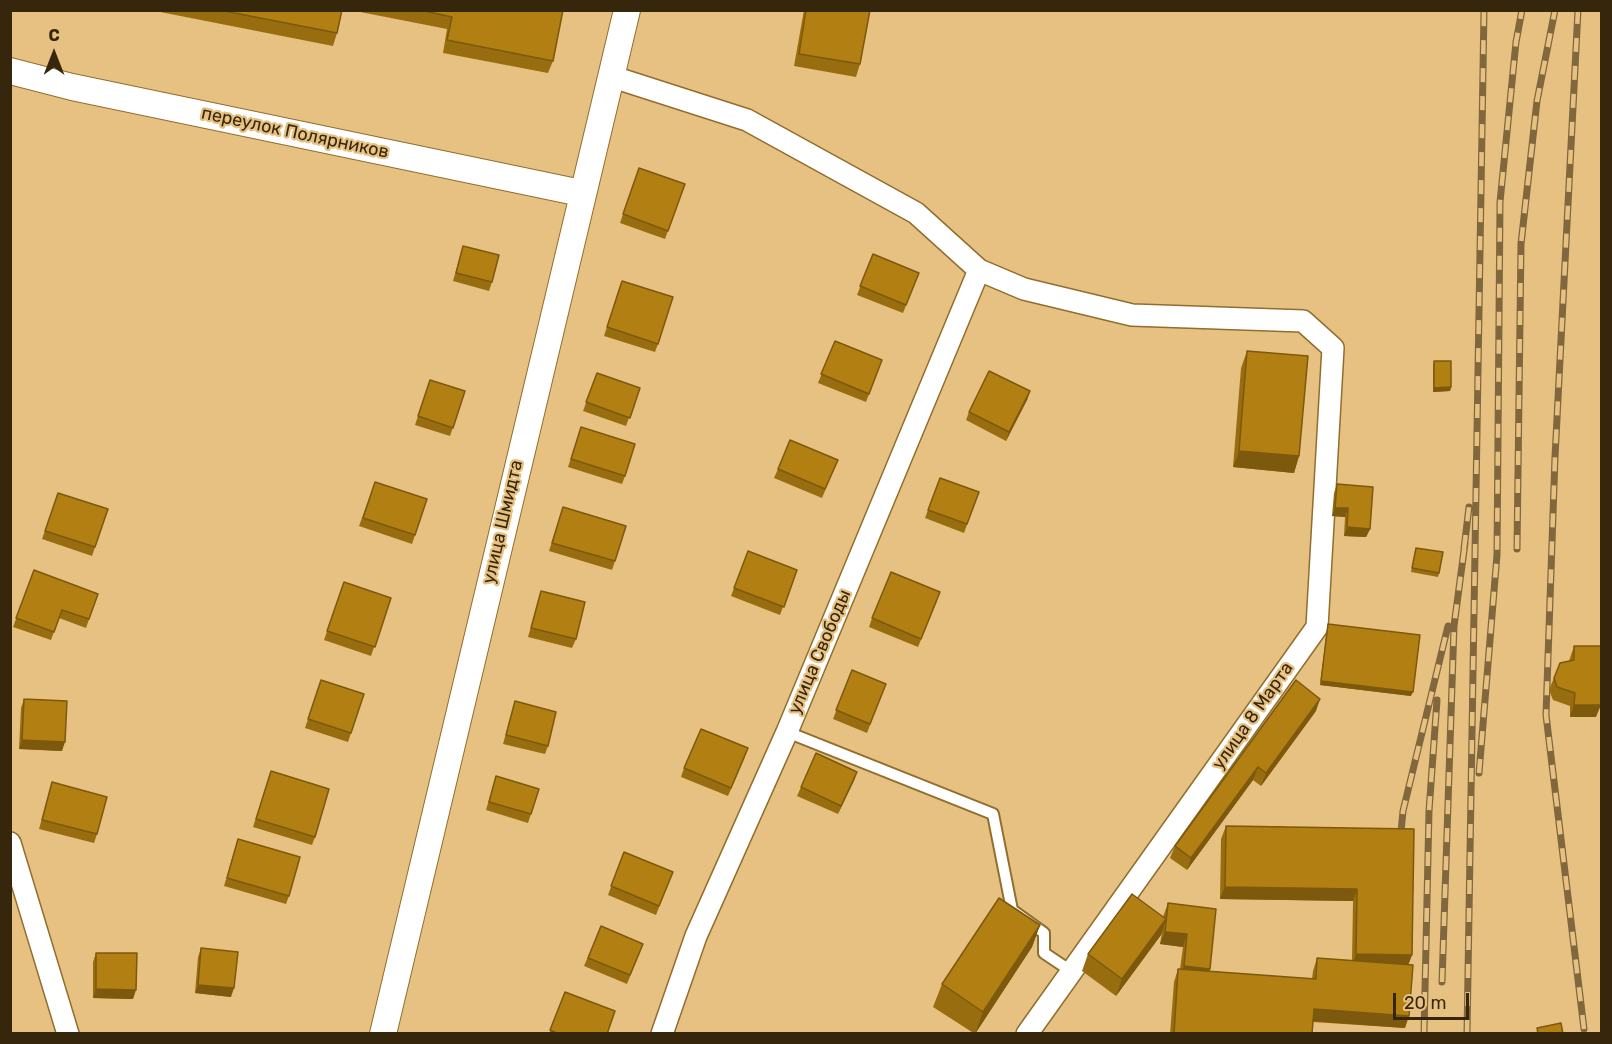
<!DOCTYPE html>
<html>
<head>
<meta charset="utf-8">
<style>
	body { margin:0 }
	#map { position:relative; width:1612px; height:1044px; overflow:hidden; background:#e7c181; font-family:Rubik,sans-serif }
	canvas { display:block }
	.frame { position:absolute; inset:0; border:12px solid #36270c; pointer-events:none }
	.north { position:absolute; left:24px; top:24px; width:60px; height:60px; -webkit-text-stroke:4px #e7c181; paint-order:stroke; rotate:0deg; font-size:16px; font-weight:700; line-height:24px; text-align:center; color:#36270c }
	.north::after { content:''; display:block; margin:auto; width:21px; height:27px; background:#36270c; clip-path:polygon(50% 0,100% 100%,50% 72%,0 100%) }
	.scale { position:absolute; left:1393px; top:993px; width:76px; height:27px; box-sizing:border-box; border:3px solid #36270c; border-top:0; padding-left:8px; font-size:18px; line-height:21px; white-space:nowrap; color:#36270c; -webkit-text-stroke:4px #e7c181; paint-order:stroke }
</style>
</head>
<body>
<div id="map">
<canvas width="1612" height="1044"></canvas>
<div class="frame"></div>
<div class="north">С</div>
<div class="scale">20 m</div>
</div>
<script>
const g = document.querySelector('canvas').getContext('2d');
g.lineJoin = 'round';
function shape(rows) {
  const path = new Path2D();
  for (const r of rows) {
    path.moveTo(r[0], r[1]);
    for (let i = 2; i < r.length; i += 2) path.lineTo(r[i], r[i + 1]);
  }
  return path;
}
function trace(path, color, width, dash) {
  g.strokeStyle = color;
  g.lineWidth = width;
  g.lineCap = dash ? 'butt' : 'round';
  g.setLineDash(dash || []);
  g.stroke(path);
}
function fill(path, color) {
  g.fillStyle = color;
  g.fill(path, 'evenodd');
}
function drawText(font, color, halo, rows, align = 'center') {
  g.font = font + ' Rubik,sans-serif';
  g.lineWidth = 4.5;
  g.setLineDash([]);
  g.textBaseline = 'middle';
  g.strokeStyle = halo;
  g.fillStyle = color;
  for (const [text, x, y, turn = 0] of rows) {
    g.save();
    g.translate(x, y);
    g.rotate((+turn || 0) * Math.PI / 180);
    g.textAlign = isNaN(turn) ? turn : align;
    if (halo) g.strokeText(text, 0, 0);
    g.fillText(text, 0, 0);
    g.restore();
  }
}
const service = shape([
	[787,732,993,814,1012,910,1044,933,1044,953,1071,971]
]);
const minor = shape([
	[610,76,747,120,916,213,979,270,1024,289,1132,315,1303,321,1333,348,1317,627,1027,1034],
	[10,843,68,1034],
	[662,1034,696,936,787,732,979,270]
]);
const tertiary = shape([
	[10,71,72,87,581,193],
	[383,1034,627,10]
]);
const rail = shape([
	[1578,10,1555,457,1546,715,1584,1029],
	[1464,549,1469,507],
	[1517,549,1521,244,1537,101,1555,10],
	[1479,773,1497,555,1500,202,1516,42,1522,10],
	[1400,842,1403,811,1448,626],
	[1442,982,1454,626,1465,543],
	[1424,1034,1429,811,1437,700],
	[1467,1034,1484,10]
]);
const wall = shape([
	[150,10,342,10,337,33,333,46],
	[350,10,563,10,553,61,548,73,443,53,447,29],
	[804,10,870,10,860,64,856,77,794,66],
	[639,168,685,184,665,239,620,223],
	[463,246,492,282,489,291,453,281],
	[873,254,919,273,903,313,857,295],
	[619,289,658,344,655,352,604,336],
	[835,341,882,360,866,402,818,383],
	[1247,351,1299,456,1294,473,1233,467,1241,368],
	[1434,361,1451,387,1450,391,1433,392,1433,365],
	[597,373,640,388,626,426,583,411],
	[430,380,465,391,450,436,415,425],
	[1030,391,1027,400,1006,441,966,420,969,412],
	[581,427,625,476,622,484,568,467],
	[838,460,822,498,774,478,778,469],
	[940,478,979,492,964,533,925,518],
	[375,482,427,499,412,544,359,526],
	[1337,484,1370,529,1366,537,1344,536,1345,517,1332,516,1334,493],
	[58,493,108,509,92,556,42,539],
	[563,507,615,561,612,570,549,551],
	[1416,548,1439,573,1438,577,1411,572],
	[34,570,98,594,86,628,59,618,51,640,13,627],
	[797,570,780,615,731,596,734,588],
	[344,582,391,598,371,656,324,640],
	[541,591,576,639,572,648,528,637],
	[937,601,918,647,869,627,872,618],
	[1328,624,1411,696,1320,685,1327,629],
	[1574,646,1596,717,1570,717,1570,706,1553,700,1549,690,1560,663,1569,661],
	[852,670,886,684,867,733,833,719],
	[321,680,364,694,348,742,305,728],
	[24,699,62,751,19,749,21,708],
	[515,701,548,746,545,754,503,744],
	[1316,711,1261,786,1253,780,1187,870,1170,858,1175,846],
	[745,757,728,796,681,777,684,768],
	[857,772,838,814,797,796,801,787],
	[496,776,531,814,528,823,486,810],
	[268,780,315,837,312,845,253,827],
	[52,782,97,834,94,843,39,829],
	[1226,826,1414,829,1412,955,1408,965,1405,1028,1313,1022,1312,1034,1170,1034,1174,982,1178,969,1180,969,1183,947,1160,944,1162,932,1161,935,1116,996,1082,971,1088,954,1163,917,1168,903,1210,969,1209,971,1312,979,1313,971,1317,958,1352,961,1353,901,1220,899,1221,839],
	[238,839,289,896,286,904,224,886],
	[624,852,673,872,656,915,608,895],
	[1040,925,1032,947,975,1034,933,1007,942,984],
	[601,926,640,952,627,984,584,966],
	[201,948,231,997,195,993,198,957],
	[96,953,133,999,93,998,93,962],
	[565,992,607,1034,549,1034]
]);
const shadedWall = shape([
	[1451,387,1450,391,1433,392,1434,388],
	[1030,391,1027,400,1006,441,1009,432],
	[1239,451,1299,456,1294,473,1233,467],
	[1335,508,1348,508,1345,517,1332,516],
	[1347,527,1370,529,1366,537,1344,536],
	[1321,681,1413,692,1411,696,1320,685],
	[1320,699,1316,711,1261,786,1266,773],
	[1574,705,1601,705,1596,717,1570,717],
	[22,740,65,742,62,751,19,749],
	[1258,767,1253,780,1187,870,1191,858],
	[857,772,854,781,838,814,841,806],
	[1225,887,1357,889,1353,901,1220,899],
	[1166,919,1161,935,1116,996,1122,979],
	[1040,925,1032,947,975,1034,983,1012],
	[1165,932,1187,934,1183,947,1160,944],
	[1356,954,1412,955,1407,968,1352,967],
	[1184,966,1210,969,1206,981,1179,979],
	[198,985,234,988,231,997,195,993],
	[96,989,136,990,133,999,93,998],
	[1314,1009,1409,1016,1405,1028,1309,1021]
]);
const building = shape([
	[219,10,342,10,337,33,219,10],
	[420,10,563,10,553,61,447,40,452,17,420,10],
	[806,10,870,10,860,64,799,54,806,10],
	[639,168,685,184,668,231,623,214,639,168],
	[463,246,499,255,492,282,456,273,463,246],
	[873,254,919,273,906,305,860,286,873,254],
	[622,281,673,297,658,344,607,327,622,281],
	[835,341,882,360,869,394,821,374,835,341],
	[1247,351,1308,356,1299,456,1239,451,1247,351],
	[1434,361,1451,361,1451,387,1434,388,1434,361],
	[989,371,1030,391,1009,432,969,412,989,371],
	[597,373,640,388,630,418,586,402,597,373],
	[430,380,465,391,453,428,418,416,430,380],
	[581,427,635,444,625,476,571,459,581,427],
	[790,440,838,460,825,489,778,469,790,440],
	[940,478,979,492,967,524,928,510,940,478],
	[375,482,427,499,415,535,363,518,375,482],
	[1337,484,1373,487,1370,529,1347,527,1348,508,1335,508,1337,484],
	[58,493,108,509,95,547,45,531,58,493],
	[563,507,626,526,615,561,552,543,563,507],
	[1416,548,1443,552,1439,573,1412,568,1416,548],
	[748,551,797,570,784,607,734,588,748,551],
	[34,570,98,594,89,619,62,610,54,632,16,618,34,570],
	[891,572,940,592,921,639,872,618,891,572],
	[344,582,391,598,375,647,327,631,344,582],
	[541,591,585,602,576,639,531,628,541,591],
	[1328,624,1420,635,1413,692,1321,681,1328,624],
	[1574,646,1602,646,1601,705,1574,705,1575,693,1557,687,1554,678,1560,663,1574,660,1574,646],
	[852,670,886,684,870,724,836,710,852,670],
	[321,680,364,694,351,733,308,719,321,680],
	[1296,680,1320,699,1266,773,1258,767,1191,858,1175,846,1296,680],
	[24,699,67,701,65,742,22,740,24,699],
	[515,701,556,712,548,746,506,735,515,701],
	[701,729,748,748,731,788,684,768,701,729],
	[816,753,857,772,841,806,801,787,816,753],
	[271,771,329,789,315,837,256,819,271,771],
	[496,776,539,789,531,814,489,802,496,776],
	[52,782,107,797,97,834,42,820,52,782],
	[1226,826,1414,829,1412,955,1356,954,1357,889,1225,887,1226,826],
	[238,839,300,857,289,896,227,878,238,839],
	[624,852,673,872,659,906,611,886,624,852],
	[1132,894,1166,919,1122,979,1088,954,1132,894],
	[999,898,1040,925,983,1012,942,984,999,898],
	[1168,903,1216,909,1210,969,1184,966,1187,934,1165,932,1168,903],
	[601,926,643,944,630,975,588,958,601,926],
	[201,948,238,952,234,988,198,985,201,948],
	[96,953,137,953,136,990,96,989,96,953],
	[1317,958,1413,965,1409,1016,1314,1009,1312,1034,1174,1034,1178,969,1316,979,1317,958],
	[565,992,615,1011,607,1034,559,1034,550,1030,565,992],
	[1561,1023,1563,1034,1538,1034,1537,1028,1561,1023]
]);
const streetNames = [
	["переулок Полярников",295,133,12],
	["улица Шмидта",503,522,-77],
	["улица Свободы",820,652,-67],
	["улица 8 Марта",1253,716,-55]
];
trace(service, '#916e2d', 14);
trace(minor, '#916e2d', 24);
trace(tertiary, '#916e2d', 28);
trace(service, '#fff', 10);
trace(minor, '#fff', 21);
trace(tertiary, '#fff', 26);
trace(rail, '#80673d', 7);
trace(rail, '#e7c181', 4.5, [14]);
fill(wall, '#986d0f');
fill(shadedWall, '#7c590d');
fill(building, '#b17f12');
trace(building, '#7c590d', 1.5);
drawText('18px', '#36270c', '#e7c181', streetNames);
</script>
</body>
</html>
